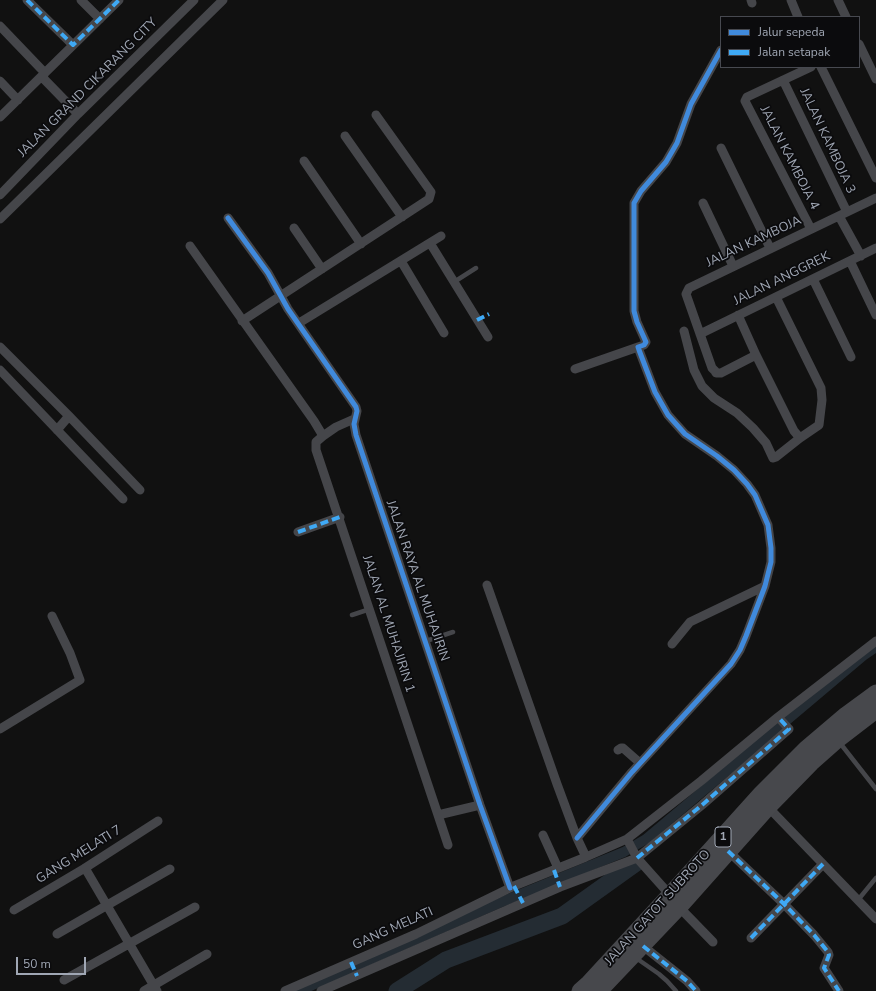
<!DOCTYPE html>
<html>
<head>
<meta charset="utf-8">
<style>
	body { margin:0 }
	#map { position:relative; width:876px; height:991px; overflow:hidden; background:#111; font-family:"Nunito Sans",sans-serif }
	canvas { display:block }
	.legend { position:absolute; left:720px; top:16px; width:140px; height:52px; box-sizing:border-box; background:#0b0b0d; border:1px solid #474950; margin:0; padding:5px 7px; list-style:none; font-size:12px; color:#a0a7b4 }
	.legend li { display:flex; align-items:center; gap:8px; height:20px }
	.legend b { width:20px; border:1px solid #474950 }
	.scale { position:absolute; left:16px; top:957px; width:70px; height:18px; box-sizing:border-box; border:2px solid #a0a7b4; border-top:0; padding-left:5px; font-size:12px; line-height:14px; white-space:nowrap; color:#a0a7b4; -webkit-text-stroke:3px #0b0b0d; paint-order:stroke }
</style>
</head>
<body>
<div id="map">
<canvas width="876" height="991"></canvas>
<ul class="legend">
<li><b style="height:5px;background:#408adc"></b>Jalur sepeda</li>
<li><b style="height:5px;background:#3fa9f5"></b>Jalan setapak</li>
</ul>
<div class="scale">50 m</div>
</div>
<script>
const g = document.querySelector('canvas').getContext('2d');
g.lineJoin = 'round';
function shape(rows) {
  const path = new Path2D();
  for (const r of rows) {
    path.moveTo(r[0], r[1]);
    for (let i = 2; i < r.length; i += 2) path.lineTo(r[i], r[i + 1]);
  }
  return path;
}
function trace(path, color, width, dash) {
  g.strokeStyle = color;
  g.lineWidth = width;
  g.lineCap = dash ? 'butt' : 'round';
  g.setLineDash(dash || []);
  g.stroke(path);
}
function drawText(font, color, halo, rows, align = 'center') {
  g.font = font + ' "Nunito Sans",sans-serif';
  g.lineWidth = 3.5;
  g.setLineDash([]);
  g.textBaseline = 'middle';
  g.strokeStyle = halo;
  g.fillStyle = color;
  for (const [text, x, y, turn = 0] of rows) {
    g.save();
    g.translate(x, y);
    g.rotate((+turn || 0) * Math.PI / 180);
    g.textAlign = isNaN(turn) ? turn : align;
    if (halo) g.strokeText(text, 0, 0);
    g.fillText(text, 0, 0);
    g.restore();
  }
}
const canal = shape([
	[299,991,504,901,624,852,646,839,863,656,876,647]
]);
const river = shape([
	[397,991,446,960,562,916,636,863]
]);
const lane = shape([
	[454,282,476,268],
	[352,615,370,609],
	[426,641,453,632],
	[840,743,876,789],
	[858,900,876,878],
	[636,958,659,974,667,981,676,991]
]);
const street = shape([
	[27,0,73,45],
	[81,0,100,19],
	[751,0,752,3],
	[791,0,798,17],
	[838,0,846,17],
	[0,26,45,73],
	[859,44,876,79],
	[821,67,876,178],
	[42,77,78,114],
	[783,80,847,212],
	[0,81,18,100],
	[0,117,119,0],
	[345,136,402,217],
	[721,148,770,248],
	[304,161,361,244],
	[0,195,78,114,194,0],
	[703,203,733,266],
	[839,216,861,256],
	[228,218,268,273,288,309,356,407,357,411,354,424,356,435,480,805,510,888],
	[0,219,223,0],
	[294,228,322,269],
	[811,229,745,101,747,97,811,67],
	[430,243,488,337],
	[190,246,314,421,323,436],
	[401,261,444,333],
	[850,261,876,315],
	[813,279,851,357],
	[738,315,756,355,794,431,800,438,819,425,822,400,821,388,776,297],
	[242,321,429,199,431,192,376,115],
	[299,323,441,236],
	[684,331,694,370,702,386,714,398,737,413,753,428,766,443,773,458,776,457,800,438],
	[700,334,876,248],
	[0,347,69,416,140,490],
	[756,355,721,373,716,373,715,371,712,368,686,294,689,288,876,198],
	[575,369,638,347],
	[0,370,123,499],
	[354,419,336,427,323,436,316,442,316,450,438,815,480,805],
	[57,430,69,416],
	[298,532,340,517],
	[487,585,557,784,577,838,586,857],
	[672,644,690,622,765,586],
	[0,729,80,680,70,653,52,616],
	[618,750,621,748,623,748,640,763],
	[768,807,876,919],
	[438,815,448,845],
	[543,835,558,868],
	[577,838,632,772,731,664,740,650,746,636,765,586,771,562,771,548,768,525,755,495,747,484,734,470,717,456,685,434,668,415,655,392,639,350,638,347,644,345,646,342,637,322,634,311,634,203,641,191,666,162,677,143,691,104,721,50],
	[627,839,637,858,670,895],
	[728,851,784,904,814,935,828,952,829,955,824,968,839,991],
	[85,868,157,991],
	[679,907,713,942],
	[14,910,85,868,158,821],
	[57,934,170,869],
	[751,938,823,864],
	[643,946,687,981,696,991],
	[64,980,195,907],
	[144,991,207,954],
	[285,991,416,934,514,886,586,857,627,839,701,781,778,717,876,641],
	[321,991,560,887,637,858,702,805,789,729,778,717]
]);
const highway = shape([
	[580,991,589,983,670,895,761,794,806,749,846,715,876,693],
	[599,991,679,907,768,807,811,763,837,740,876,710]
]);
const quiet = shape([
	[27,0,73,45,119,0],
	[477,320,489,314],
	[298,532,340,517],
	[728,851,784,904,814,935,828,952,829,955,824,968,839,991],
	[637,858,702,805,789,729,778,717],
	[554,870,560,887],
	[514,886,523,903],
	[751,938,823,864],
	[643,946,687,981,696,991],
	[351,962,357,976]
]);
const cycleway = shape([
	[228,218,268,273,288,309,356,407,357,411,354,424,356,435,480,805,510,888],
	[577,838,632,772,731,664,740,650,746,636,765,586,771,562,771,548,768,525,755,495,747,484,734,470,717,456,685,434,668,415,655,392,639,350,638,347,644,345,646,342,637,322,634,311,634,203,641,191,666,162,677,143,691,104,721,50]
]);
const shields = [
	[723,837,16]
];
const shieldNames = [
	["1",723,837]
];
const streetNames = [
	["JALAN GRAND CIKARANG CITY",88,88,-45],
	["JALAN KAMBOJA 3",827,141,65],
	["JALAN KAMBOJA 4",789,158,63],
	["JALAN KAMBOJA",754,242,-25],
	["JALAN ANGGREK",782,279,-26],
	["JALAN RAYA AL MUHAJIRIN",417,581,71],
	["JALAN AL MUHAJIRIN 1",388,624,72],
	["GANG MELATI 7",79,855,-32],
	["JALAN GATOT SUBROTO",658,908,-48],
	["GANG MELATI",393,929,-24]
];
trace(canal, '#242c33', 10);
trace(river, '#242c33', 17);
trace(lane, '#45464a', 4.5);
trace(street, '#45464a', 9);
trace(highway, '#47484c', 17);
trace(quiet, '#3fa9f5', 4, [8, 4]);
trace(cycleway, '#408adc', 5);
for (const [x, y, w] of shields) {
  const box = new Path2D();
  box.roundRect(x - w / 2, y - 10, w, 20, 3);
  g.fillStyle = '#0b0b0d';
  g.fill(box);
  trace(box, '#a0a7b4', 1);
}
drawText('bold 12px', '#a0a7b4', null, shieldNames);
drawText('13px', '#a0a7b4', '#0b0b0d', streetNames);
</script>
</body>
</html>
